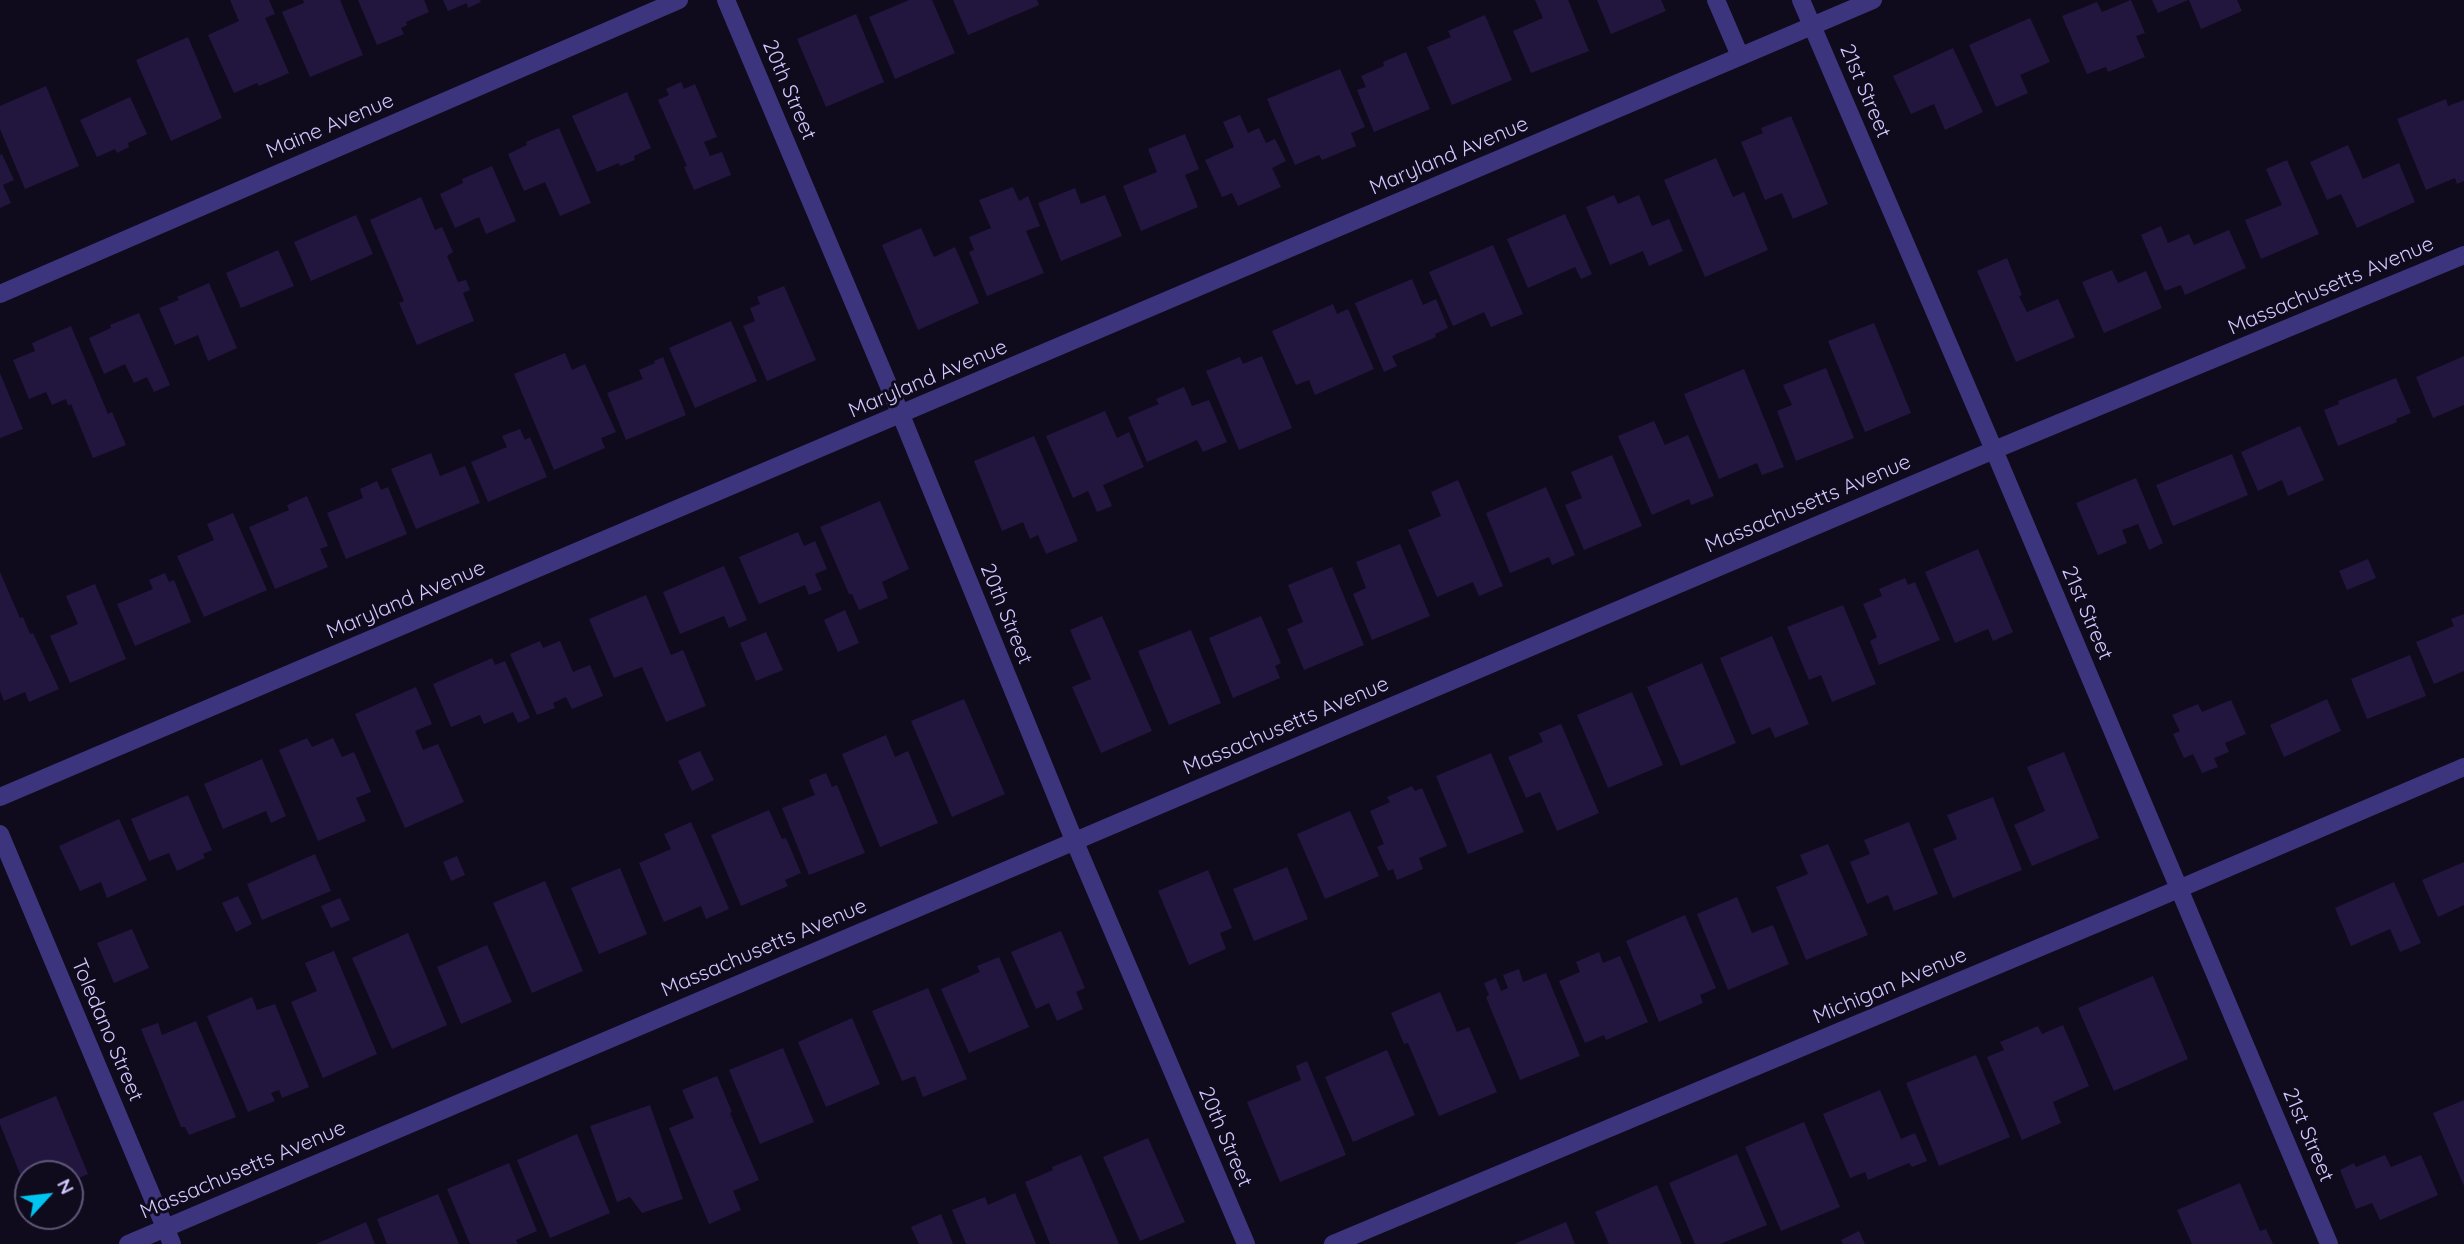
<!DOCTYPE html>
<html>
<head>
<meta charset="utf-8">
<style>
	body { margin:0 }
	#map { position:relative; width:2464px; height:1244px; overflow:hidden; background:#0f0b1d; font-family:Quicksand,sans-serif }
	canvas { display:block }
	.north { position:absolute; left:14px; top:1160px; width:70px; height:70px; box-sizing:border-box; background:#0f0b1d; border:2px solid #5d5677; border-radius:50%; rotate:63deg; font-size:19px; font-weight:700; line-height:28px; text-align:center; color:#d2c7ff }
	.north::after { content:''; display:block; margin:auto; width:24px; height:32px; background:#00c5f2; clip-path:polygon(50% 0,100% 100%,50% 72%,0 100%) }
</style>
</head>
<body>
<div id="map">
<canvas width="2464" height="1244"></canvas>
<div class="north">N</div>
</div>
<script>
const g = document.querySelector('canvas').getContext('2d');
g.lineJoin = 'round';
function fill(path, color) {
  g.fillStyle = color;
  g.fill(path, 'evenodd');
}
function shape(rows) {
  const path = new Path2D();
  for (const r of rows) {
    path.moveTo(r[0], r[1]);
    for (let i = 2; i < r.length; i += 2) path.lineTo(r[i], r[i + 1]);
  }
  return path;
}
function trace(path, color, width, dash) {
  g.strokeStyle = color;
  g.lineWidth = width;
  g.lineCap = dash ? 'butt' : 'round';
  g.setLineDash(dash || []);
  g.stroke(path);
}
function drawText(font, color, halo, rows, align = 'center') {
  g.font = font + ' Quicksand,sans-serif';
  g.lineWidth = 6;
  g.setLineDash([]);
  g.textBaseline = 'middle';
  g.strokeStyle = halo;
  g.fillStyle = color;
  for (const [text, x, y, turn = 0] of rows) {
    g.save();
    g.translate(x, y);
    g.rotate((+turn || 0) * Math.PI / 180);
    g.textAlign = isNaN(turn) ? turn : align;
    if (halo) g.strokeText(text, 0, 0);
    g.fillText(text, 0, 0);
    g.restore();
  }
}
const building = shape([
	[230,0,269,0,275,14,265,18,289,73,259,86,257,83,234,93,208,35,239,21],
	[303,0,340,0,363,55,310,77,282,12,304,3],
	[358,0,424,0,429,12,406,22,407,25,401,28,404,34,377,45],
	[443,0,480,0,481,2,468,8,467,3,448,11],
	[909,0,932,0,955,53,895,79,869,17],
	[953,0,1037,0,1039,5,968,35],
	[1535,0,1568,0,1589,51,1531,73,1513,31,1543,18],
	[1597,0,1661,0,1666,11,1611,34],
	[2131,0,2145,33,2136,36,2145,57,2108,72,2106,67,2087,74,2062,16,2097,2,2102,12],
	[2152,0,2188,0,2158,13],
	[2189,0,2237,0,2242,11,2201,29],
	[856,14,884,82,826,107,797,39],
	[1485,15,1512,80,1452,105,1427,47,1451,37,1448,31],
	[2030,18,2050,62,2020,75,2028,93,1996,107,1969,45],
	[188,37,222,118,171,141,136,60],
	[1953,48,1983,112,1945,130,1934,104,1911,114,1893,76],
	[1406,52,1430,109,1374,132,1357,90,1366,87,1361,76,1384,66,1383,62],
	[1340,69,1365,127,1351,133,1356,146,1322,160,1319,155,1295,165,1267,99],
	[681,82,684,89,695,84,717,137,704,142,710,156,722,152,731,175,694,190,684,167,687,166,658,100,669,95,666,89],
	[46,86,79,166,25,189,0,129,0,106],
	[627,92,651,148,634,156,635,160,620,166,619,163,597,172,572,116],
	[130,97,147,134,128,143,129,147,117,153,115,149,97,157,80,120],
	[2446,99,2448,106,2464,100,2464,181,2457,184,2455,178,2426,190,2397,119],
	[1240,115,1248,133,1259,128,1266,143,1275,139,1286,161,1272,168,1281,187,1238,206,1232,193,1222,197,1205,160,1234,147,1223,122],
	[1791,116,1828,204,1793,219,1782,193,1765,200,1741,142,1763,133,1761,128],
	[559,128,591,203,560,216,545,182,524,191,508,154,527,145,526,142],
	[1185,134,1199,169,1185,175,1198,207,1141,231,1123,186,1157,172,1148,149],
	[2348,145,2363,179,2399,163,2415,202,2357,228,2341,194,2327,200,2310,162],
	[2,154,14,180,3,185,11,203,0,208,0,155],
	[1716,158,1733,197,1744,192,1768,250,1705,277,1664,180],
	[2287,160,2319,234,2261,259,2245,220,2282,205,2266,169],
	[492,166,516,221,486,234,479,217,455,228,440,194,463,183,462,179],
	[1013,187,1019,201,1028,196,1040,226,1026,231,1044,273,987,296,969,252,974,250,969,237,991,228,979,200],
	[1075,188,1081,204,1105,195,1122,236,1061,261,1038,203],
	[1614,195,1618,204,1639,195,1652,226,1669,219,1683,251,1649,266,1643,251,1610,265,1586,207],
	[421,197,435,230,442,227,453,252,447,256,458,282,466,280,470,290,463,293,474,321,417,345,399,303,404,301,370,220],
	[1565,214,1592,274,1581,279,1575,267,1528,288,1507,239],
	[356,215,373,254,311,281,294,242],
	[2161,226,2168,243,2189,234,2194,245,2229,230,2246,268,2185,295,2181,285,2165,291,2141,235],
	[921,228,934,257,955,247,979,303,918,330,882,245],
	[1493,245,1523,314,1491,327,1484,312,1453,326,1429,272],
	[278,250,294,286,241,308,226,273],
	[2007,258,2022,295,2019,296,2027,312,2058,299,2075,337,2016,362,1977,271],
	[2112,270,2118,283,2146,271,2162,308,2104,333,2082,282],
	[1412,279,1423,305,1436,299,1448,328,1435,334,1436,337,1392,356,1397,366,1384,372,1355,303],
	[209,283,237,348,208,361,198,335,175,345,159,308,179,300,177,297],
	[784,286,816,360,767,381,743,326,755,321,750,308,760,304,757,297],
	[1333,304,1337,314,1348,309,1374,369,1315,395,1309,380,1296,385,1272,331],
	[139,313,170,385,154,392,147,377,134,383,125,364,104,374,89,338,111,328,110,325],
	[731,321,757,381,695,408,669,348],
	[1874,323,1911,413,1865,432,1828,341],
	[71,326,108,414,112,412,126,445,93,458,71,404,68,405,66,399,52,405,46,392,29,399,13,360,35,351,32,343],
	[565,353,572,370,585,364,616,432,601,438,605,448,554,470,514,374],
	[1262,356,1292,428,1239,450,1206,371,1240,357,1243,364],
	[2464,356,2464,405,2433,418,2416,377],
	[663,357,686,415,626,440,607,393,643,379,639,370,655,363,654,361],
	[1826,368,1854,438,1796,461,1777,411,1792,405,1783,385],
	[1744,369,1784,467,1762,475,1757,463,1719,479,1684,394],
	[0,373,23,429,0,438],
	[2396,378,2411,413,2396,419,2397,422,2338,446,2324,410,2339,404,2338,401],
	[1184,387,1192,406,1209,400,1227,442,1203,452,1197,440,1147,462,1128,417,1159,404,1156,399],
	[1105,411,1117,438,1129,432,1144,467,1103,485,1112,506,1097,512,1088,491,1073,498,1046,436],
	[1654,421,1665,445,1688,435,1714,496,1691,505,1689,499,1652,515,1618,436],
	[2300,426,2324,480,2288,496,2282,480,2258,491,2241,452],
	[520,429,525,440,530,437,547,477,488,502,471,462,507,447,502,436],
	[1034,436,1078,541,1046,554,1038,535,1030,539,1023,522,1002,531,974,461],
	[431,453,440,476,465,466,480,503,416,529,391,469],
	[2232,454,2248,495,2173,526,2156,485],
	[1612,455,1642,526,1584,550,1565,505,1582,498,1571,472],
	[2136,478,2163,543,2149,550,2138,524,2122,530,2127,543,2098,555,2076,503],
	[1458,480,1503,586,1479,596,1473,582,1437,597,1408,530,1441,516,1431,492],
	[377,481,381,490,388,487,407,534,346,559,327,513,363,498,360,489],
	[1546,487,1575,555,1552,565,1549,557,1510,573,1486,513],
	[307,496,328,546,320,549,328,567,275,589,249,527,289,510,287,505],
	[880,501,909,569,882,582,888,598,859,610,852,594,849,594,820,527],
	[233,513,267,590,204,617,177,556,214,540,207,524],
	[798,532,804,546,815,541,827,569,815,574,822,590,809,595,805,585,759,604,739,557],
	[1400,544,1430,616,1372,640,1353,594,1366,588,1356,562],
	[1978,549,2013,632,1993,641,1988,629,1955,643,1925,572],
	[2368,559,2376,578,2347,590,2339,571],
	[724,566,747,620,729,628,724,616,680,634,663,592],
	[1332,567,1364,645,1304,670,1287,629,1303,622,1288,585],
	[0,572,20,618,23,617,30,634,33,633,59,689,29,702,25,692,4,701,0,691],
	[165,573,169,582,174,580,191,622,135,646,117,604,153,589,149,580],
	[1905,578,1908,585,1915,582,1940,640,1879,665,1870,641,1877,637,1863,604,1882,596,1879,589],
	[95,584,126,659,70,683,50,636,78,624,66,596],
	[646,595,671,655,683,650,706,706,666,722,642,667,614,678,589,619],
	[1843,605,1876,684,1832,702,1821,675,1809,680,1787,627],
	[845,610,859,643,838,652,824,620],
	[2464,614,2464,671,2434,684,2416,642,2454,626,2451,619],
	[1102,616,1152,731,1101,753,1072,687,1091,679,1070,630],
	[1261,616,1281,663,1275,666,1280,678,1233,698,1209,638],
	[1191,630,1221,703,1169,725,1138,651],
	[766,632,783,670,756,681,740,643],
	[1772,636,1809,724,1775,738,1770,727,1752,735,1720,658],
	[540,641,543,648,560,641,573,672,590,665,603,696,572,709,566,697,553,703,555,708,537,715,510,654],
	[2410,655,2426,696,2367,719,2351,679],
	[492,658,495,665,505,661,530,718,518,723,513,712,484,724,480,715,451,727,433,684],
	[1702,663,1736,743,1681,766,1647,687],
	[416,687,432,724,415,731,423,750,438,744,464,802,405,828,355,714],
	[1632,692,1663,765,1608,788,1577,715],
	[964,699,1005,794,952,817,911,721],
	[2327,699,2341,731,2284,757,2270,725],
	[2231,700,2246,734,2225,743,2229,752,2214,758,2218,767,2202,773,2193,754,2184,758,2173,734,2180,731,2172,715,2198,704,2202,712],
	[1561,724,1599,813,1557,831,1540,792,1526,798,1508,757,1543,742,1539,733],
	[886,735,895,757,908,751,938,823,880,847,842,754],
	[307,738,312,747,333,738,342,757,354,752,371,792,356,798,366,821,318,841,279,750],
	[700,751,714,780,692,791,678,761],
	[2064,752,2099,838,2032,866,2014,825,2045,811,2027,767],
	[1491,753,1524,832,1468,854,1436,776],
	[262,759,286,816,271,823,266,811,223,829,204,784],
	[826,773,832,787,837,785,865,853,809,875,782,808,815,795,809,780],
	[1412,786,1415,791,1422,788,1447,846,1419,858,1423,869,1397,880,1393,869,1388,871,1377,847,1384,844,1370,811,1390,802,1387,797],
	[188,795,212,850,203,854,205,858,177,871,169,853,149,861,131,819],
	[1993,797,2022,870,1953,898,1933,849,1957,839,1947,815],
	[769,810,782,839,786,838,801,873,785,880,788,886,741,906,711,835],
	[1350,811,1379,876,1325,899,1297,834],
	[119,819,147,880,107,898,101,882,80,891,59,846],
	[691,822,729,909,706,919,701,906,664,922,639,863,671,849,664,834],
	[1909,822,1938,894,1894,911,1888,895,1867,904,1850,862,1870,854,1864,840],
	[1828,844,1868,935,1806,960,1776,887,1808,874,1800,855],
	[315,854,331,891,262,920,247,884],
	[457,856,465,875,451,881,443,862],
	[2464,862,2464,905,2438,917,2422,880],
	[1287,867,1308,919,1254,941,1233,889],
	[620,868,647,934,599,954,571,888],
	[1208,870,1232,928,1220,933,1226,949,1189,965,1158,891],
	[545,881,583,971,532,993,493,903],
	[2394,882,2421,943,2400,952,2390,929,2351,946,2335,908],
	[238,896,252,924,236,932,222,903],
	[1737,897,1752,933,1773,925,1789,964,1728,990,1697,914],
	[340,898,350,920,331,928,321,906],
	[1685,915,1716,988,1700,995,1703,1003,1659,1022,1626,941],
	[132,929,149,968,114,983,97,943],
	[1061,931,1085,988,1076,992,1083,1009,1057,1021,1049,1003,1036,1009,1011,952],
	[408,933,447,1025,392,1049,352,958],
	[487,945,512,1002,461,1024,437,967],
	[334,951,377,1054,323,1078,291,1002,317,991,305,963],
	[1599,952,1603,963,1620,956,1648,1022,1606,1040,1604,1035,1585,1043,1559,981,1580,972,1576,962],
	[999,957,1029,1027,969,1053,941,989,980,972,977,966],
	[1519,969,1523,982,1546,973,1580,1056,1520,1080,1486,997,1489,995,1484,983,1496,978,1501,991,1508,988,1503,975],
	[2153,976,2188,1059,2114,1091,2078,1008],
	[928,988,967,1079,923,1097,915,1076,902,1081,872,1011],
	[1440,992,1457,1032,1469,1027,1497,1092,1439,1116,1408,1043,1404,1044,1391,1013],
	[252,997,257,1010,275,1004,309,1087,282,1098,279,1090,271,1093,275,1101,248,1112,207,1016],
	[852,1018,880,1084,826,1107,798,1042],
	[196,1021,236,1117,189,1135,185,1127,181,1127,141,1029,158,1023,162,1035],
	[2063,1025,2089,1086,2053,1102,2061,1123,2022,1140,1987,1057,2004,1050,2000,1042,2038,1026,2042,1034],
	[783,1048,814,1122,760,1144,729,1070],
	[1387,1050,1415,1115,1353,1142,1325,1077],
	[1976,1055,2010,1137,1939,1166,1906,1083],
	[1307,1061,1346,1155,1280,1182,1247,1102,1301,1080,1296,1066],
	[717,1076,732,1112,730,1113,759,1180,733,1191,741,1210,709,1224,669,1128,694,1118,682,1090],
	[1880,1090,1901,1139,1915,1133,1927,1161,1912,1167,1909,1163,1868,1180,1865,1172,1850,1178,1823,1114],
	[56,1096,88,1174,74,1180,76,1186,70,1188,70,1174,28,1174,28,1194,0,1124,0,1119],
	[2464,1100,2464,1186,2433,1113],
	[650,1105,683,1199,642,1213,630,1197,617,1202,590,1126],
	[1804,1122,1840,1207,1781,1231,1745,1147],
	[577,1134,610,1213,550,1238,517,1160],
	[1148,1138,1185,1222,1140,1241,1103,1157],
	[1737,1154,1767,1225,1720,1244,1695,1244,1669,1183],
	[1081,1155,1119,1244,1050,1244,1025,1182,1053,1170,1052,1167],
	[2385,1155,2391,1167,2421,1155,2438,1195,2380,1220,2372,1203,2356,1209,2340,1170,2354,1163,2356,1167],
	[509,1163,537,1231,516,1240,518,1244,470,1244,447,1189],
	[2240,1183,2260,1231,2266,1229,2273,1244,2192,1244,2177,1210],
	[1657,1185,1682,1244,1609,1244,1595,1212],
	[1015,1193,1036,1244,966,1244,952,1210,985,1197,988,1205],
	[438,1194,459,1244,387,1244,377,1219],
	[941,1214,953,1244,919,1244,911,1227],
	[366,1222,375,1244,316,1244],
	[1566,1222,1575,1244,1514,1244],
	[1859,1231,1865,1244,1843,1244,1841,1240]
]);
const street = shape([
	[726,0,901,415,1074,840,1246,1244],
	[1716,0,1740,56],
	[1801,0,1994,450,2329,1244],
	[0,294,679,0],
	[0,797,1873,0],
	[0,834,172,1244],
	[128,1244,1994,450,2464,255],
	[1333,1244,2141,905,2464,767]
]);
const streetNames = [
	["20th Street",789,90,67],
	["21st Street",1865,91,67],
	["Maine Avenue",330,126,-23],
	["Maryland Avenue",1449,156,-23],
	["Massachusetts Avenue",2331,286,-23],
	["Maryland Avenue",928,379,-23],
	["Massachusetts Avenue",1808,504,-23],
	["Maryland Avenue",406,600,-23],
	["21st Street",2087,613,67],
	["20th Street",1006,614,68],
	["Massachusetts Avenue",1286,726,-23],
	["Massachusetts Avenue",764,948,-23],
	["Michigan Avenue",1890,986,-23],
	["Toledano Street",107,1030,67],
	["21st Street",2308,1135,67],
	["20th Street",1225,1137,67],
	["Massachusetts Avenue",243,1170,-23]
];
fill(building, '#22163f');
trace(street, '#3d347e', 18);
drawText('21px', '#d2c7ff', '#0f0b1d', streetNames);
</script>
</body>
</html>
